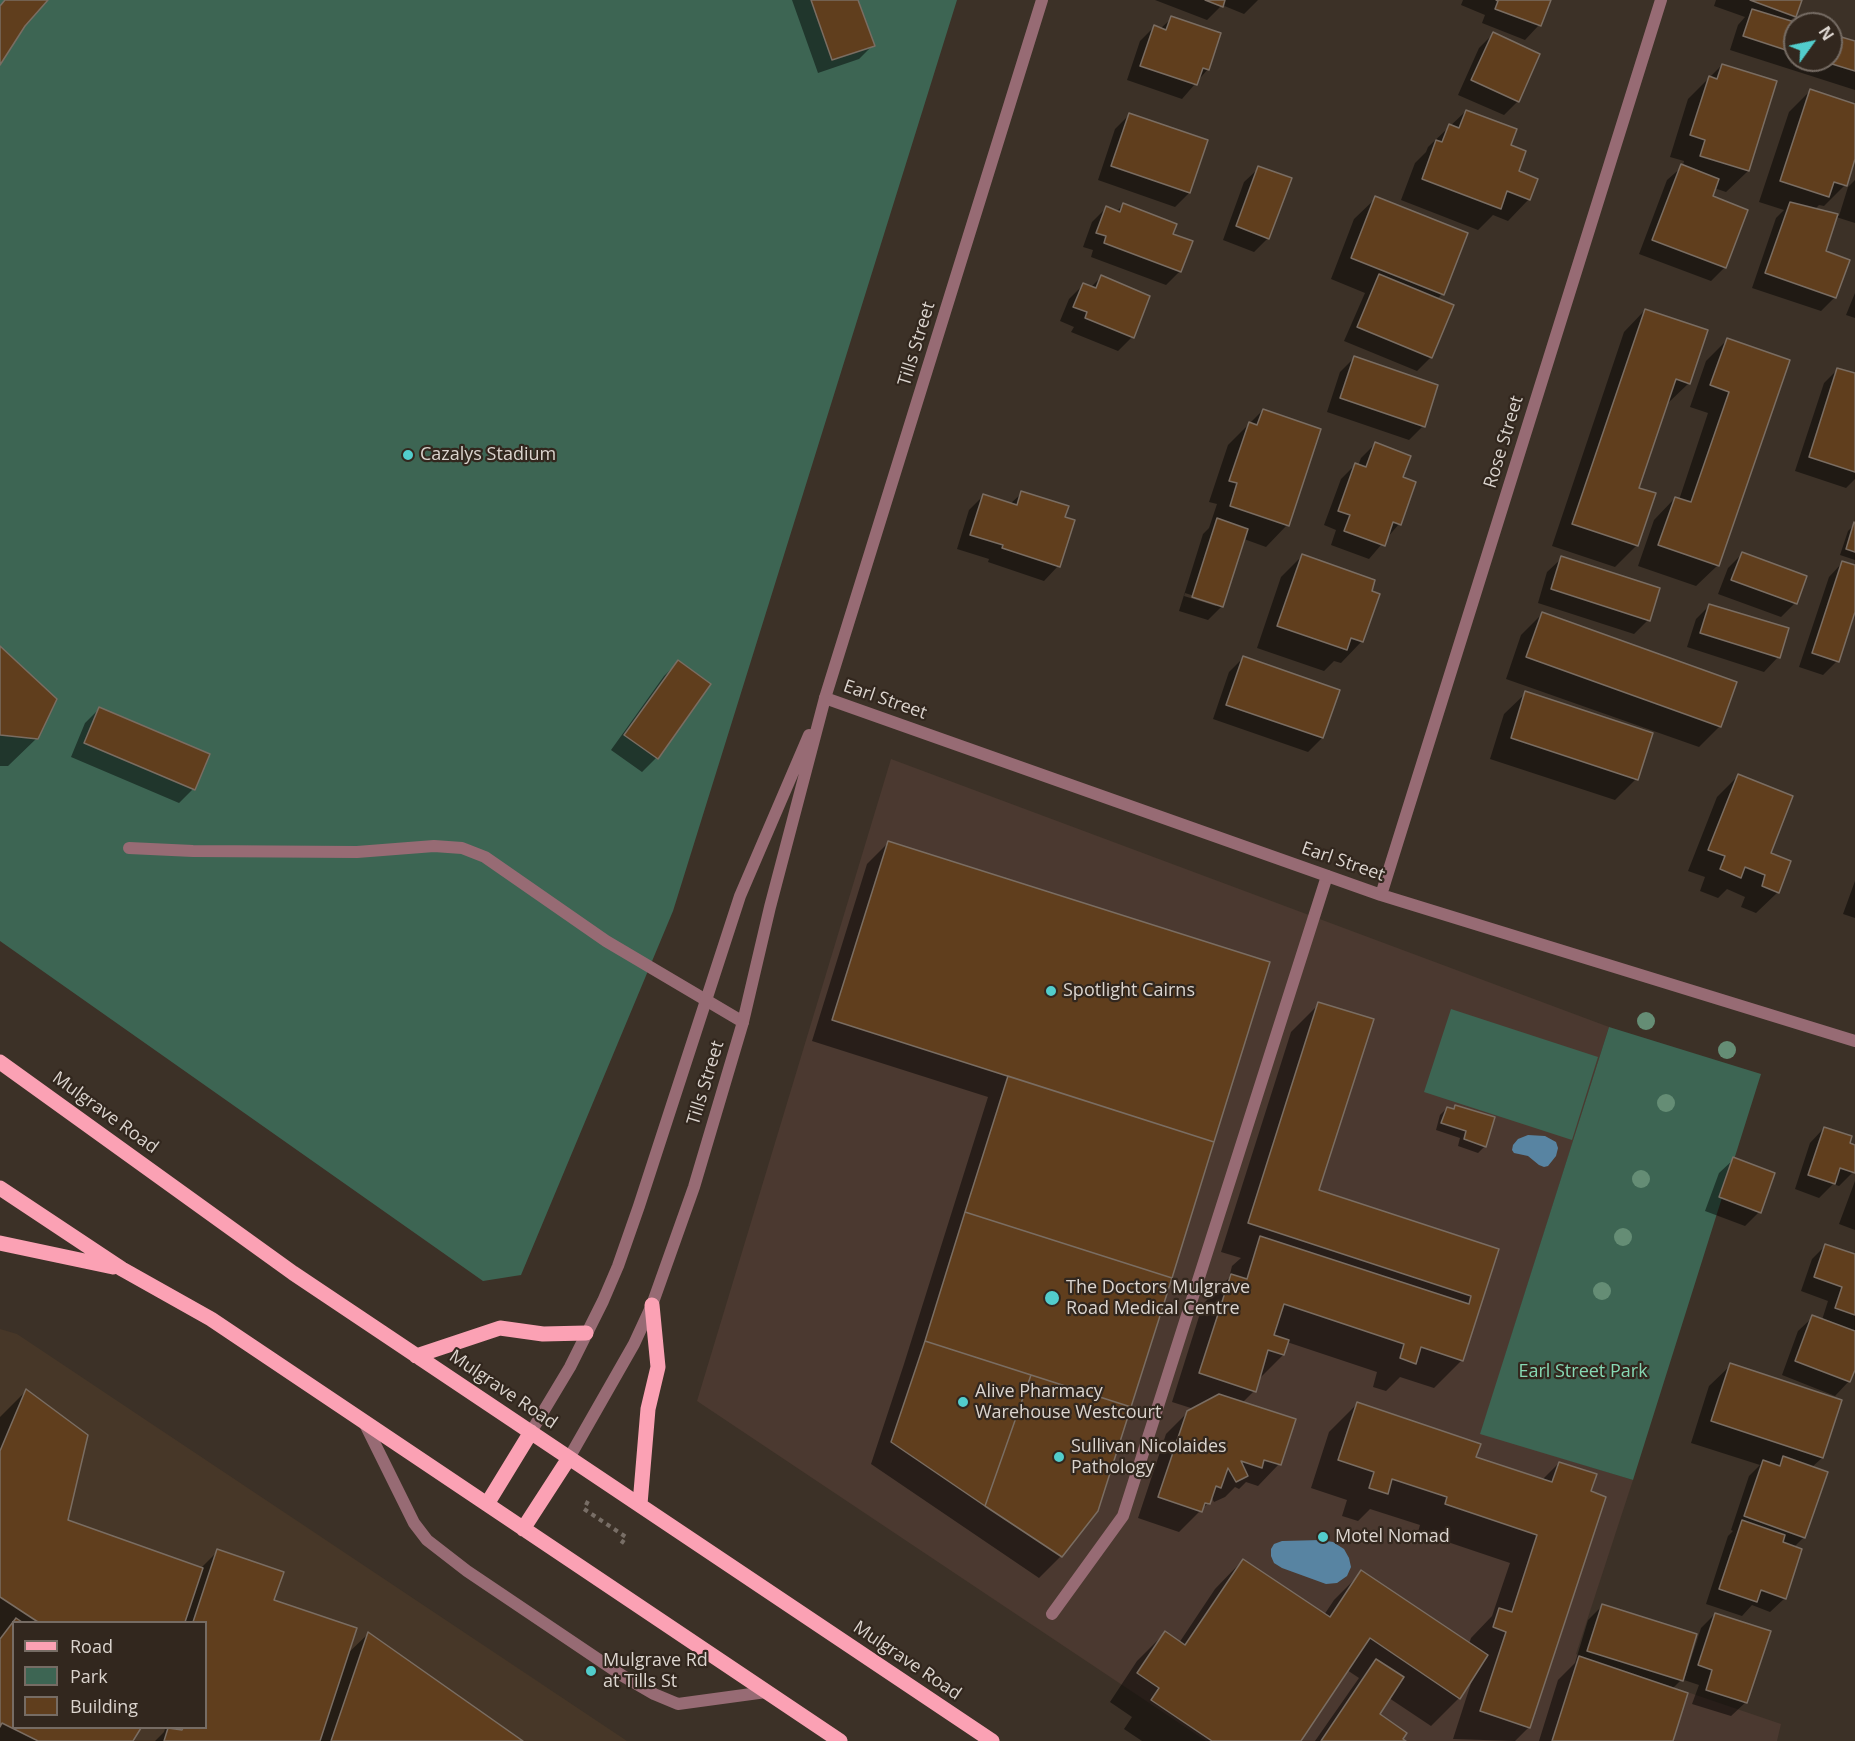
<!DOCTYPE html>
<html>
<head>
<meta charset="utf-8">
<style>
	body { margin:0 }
	#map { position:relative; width:1855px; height:1741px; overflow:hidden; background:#3c3127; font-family:"Open Sans",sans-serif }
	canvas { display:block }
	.legend { position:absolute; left:12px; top:1621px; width:195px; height:108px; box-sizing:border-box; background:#32271e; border:2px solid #766c64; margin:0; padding:8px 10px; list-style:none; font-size:18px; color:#dbd4ce }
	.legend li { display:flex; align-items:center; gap:12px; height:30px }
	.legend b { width:30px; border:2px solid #766c64 }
	.north { position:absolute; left:1783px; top:12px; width:60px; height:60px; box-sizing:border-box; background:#32271e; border:2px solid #766c64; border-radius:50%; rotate:57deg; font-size:16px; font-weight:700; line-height:24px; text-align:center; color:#dbd4ce }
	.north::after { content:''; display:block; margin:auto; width:21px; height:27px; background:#52cdcc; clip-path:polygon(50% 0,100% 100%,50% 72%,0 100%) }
</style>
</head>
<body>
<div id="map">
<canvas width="1855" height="1741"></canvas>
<ul class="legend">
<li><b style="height:8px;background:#fba1b4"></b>Road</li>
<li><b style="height:16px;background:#3d6553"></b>Park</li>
<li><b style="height:16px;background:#603e1d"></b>Building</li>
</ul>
<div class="north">N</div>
</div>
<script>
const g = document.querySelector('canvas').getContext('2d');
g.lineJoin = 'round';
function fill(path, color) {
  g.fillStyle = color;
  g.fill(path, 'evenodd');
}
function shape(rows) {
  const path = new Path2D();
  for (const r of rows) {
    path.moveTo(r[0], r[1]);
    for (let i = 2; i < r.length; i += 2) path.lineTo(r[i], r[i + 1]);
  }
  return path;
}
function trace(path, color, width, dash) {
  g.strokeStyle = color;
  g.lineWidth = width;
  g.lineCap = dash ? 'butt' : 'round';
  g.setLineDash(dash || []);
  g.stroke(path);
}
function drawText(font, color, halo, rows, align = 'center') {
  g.font = font + ' "Open Sans",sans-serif';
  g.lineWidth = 4.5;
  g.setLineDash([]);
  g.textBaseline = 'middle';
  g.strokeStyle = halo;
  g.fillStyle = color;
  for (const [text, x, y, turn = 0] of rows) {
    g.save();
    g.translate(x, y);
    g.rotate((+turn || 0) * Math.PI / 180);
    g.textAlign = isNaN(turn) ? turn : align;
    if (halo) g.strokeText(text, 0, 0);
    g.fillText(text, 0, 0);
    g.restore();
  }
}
const commercial = shape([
	[891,759,1609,1027,1481,1433,1633,1480,1576,1654,1781,1724,1777,1741,1206,1741,697,1401]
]);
const built = shape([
	[0,1329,17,1334,627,1741,0,1741],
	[14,1622,206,1622,206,1728,14,1728]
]);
const green = shape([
	[0,0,957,0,673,911,521,1275,483,1281,0,941],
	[1451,1009,1598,1057,1572,1140,1424,1092],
	[1609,1027,1761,1074,1633,1480,1480,1434]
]);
const water = shape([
	[1528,1135,1545,1136,1556,1142,1558,1148,1556,1156,1548,1166,1544,1167,1539,1165,1528,1156,1514,1153,1512,1150,1513,1145,1518,1139],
	[1321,1540,1333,1542,1344,1549,1349,1558,1351,1567,1347,1576,1337,1583,1326,1584,1282,1568,1274,1563,1271,1556,1271,1549,1274,1544,1282,1541]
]);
const shadow = shape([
	[792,0,857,0,873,45,859,59,818,73],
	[1155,0,1258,0,1244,14,1222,5,1207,20],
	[1463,0,1549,0,1539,25,1525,40,1482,23,1485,15,1461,5],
	[1716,0,1800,0,1795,16,1789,22,1796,24,1795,60,1831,60,1831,35,1855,43,1855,90,1730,50,1738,25,1745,17,1714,6],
	[1172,18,1208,69,1182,99,1127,80,1140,41,1154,27,1160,29],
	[1493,34,1518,101,1504,115,1458,95,1479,48],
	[1722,65,1748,171,1726,192,1714,188,1711,197,1725,267,1711,281,1639,254,1667,180,1683,166,1684,161,1670,157,1688,99],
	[1810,91,1855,106,1855,154,1845,185,1824,206,1819,205,1814,210,1839,216,1848,187,1855,180,1855,223,1836,217,1824,252,1835,297,1821,311,1752,288,1776,218,1784,210,1759,202,1789,112],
	[1466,111,1509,146,1517,172,1529,199,1508,221,1493,215,1478,230,1401,200,1415,163,1426,152,1428,147],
	[1129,115,1189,193,1175,207,1098,180,1115,129],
	[1259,168,1268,238,1254,252,1223,240,1244,182],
	[1376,198,1442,294,1437,299,1431,357,1417,371,1344,341,1365,293,1331,279,1354,219],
	[1123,205,1171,235,1180,271,1166,285,1091,257,1093,250,1083,247,1092,222,1106,208,1116,212],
	[1101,277,1132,337,1118,351,1071,332,1074,327,1060,321,1069,299,1083,285,1090,288],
	[1855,293,1855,318,1846,315],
	[1645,310,1689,383,1667,404,1637,488,1654,494,1636,546,1615,567,1552,546,1624,332],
	[1727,340,1788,361,1718,565,1696,586,1638,566,1654,520,1675,498,1679,500,1708,413,1690,407,1706,361],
	[1354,358,1423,426,1409,440,1327,412,1340,372],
	[1838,369,1855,375,1855,479,1846,488,1795,471,1824,383],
	[1263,410,1287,525,1266,547,1244,539,1222,606,1208,620,1179,611,1203,534,1209,528,1217,504,1209,502,1228,445],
	[1185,593,1216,603,1216,606,1184,596],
	[1375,444,1401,478,1399,524,1369,559,1331,545,1336,530,1324,525,1341,479,1355,465,1358,466,1361,458],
	[1022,493,1063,518,1073,521,1058,566,1044,581,988,562,989,559,957,549,969,510,983,496,1010,504],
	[1855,524,1855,560,1840,555,1848,531],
	[1742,554,1795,603,1781,617,1718,594,1728,568],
	[1302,556,1362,641,1341,663,1334,661,1324,671,1257,648,1281,577],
	[1562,558,1648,620,1634,634,1538,603,1547,572],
	[1843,562,1855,567,1855,607,1837,661,1823,675,1799,667,1829,577],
	[1710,605,1778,657,1764,672,1687,647,1696,619],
	[1542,614,1720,726,1699,747,1506,679,1521,635],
	[0,649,37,738,8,766,0,766],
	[1243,658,1338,691,1322,738,1308,752,1213,719,1229,672],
	[678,662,656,758,642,772,611,750,664,676],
	[1526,693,1636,779,1615,800,1490,759,1504,714],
	[99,709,193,789,179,803,71,757,85,723],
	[1738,776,1769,854,1778,892,1756,913,1741,907,1745,897,1727,889,1718,898,1700,891,1705,877,1688,871,1717,797],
	[888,843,1268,963,1096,1510,1061,1556,1039,1578,871,1464,904,1364,988,1097,812,1041,867,864],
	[1855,881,1855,918,1843,914],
	[1319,1004,1317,1191,1497,1250,1462,1360,1434,1388,1400,1377,1386,1391,1373,1387,1377,1372,1287,1342,1283,1355,1258,1380,1254,1391,1242,1403,1279,1464,1258,1486,1246,1482,1239,1489,1235,1487,1225,1497,1214,1502,1211,1496,1208,1503,1179,1532,1138,1518,1166,1434,1188,1412,1194,1409,1172,1402,1203,1304,1229,1278,1232,1266,1241,1258,1221,1252,1291,1032],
	[1455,1106,1485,1146,1478,1153,1458,1146,1460,1138,1436,1130,1440,1115,1447,1108,1452,1110],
	[1824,1128,1848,1144,1855,1147,1855,1167,1853,1172,1839,1186,1833,1184,1819,1198,1795,1189,1810,1143],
	[1734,1159,1759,1212,1745,1226,1705,1211,1719,1173],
	[1855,1181,1855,1230,1839,1224],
	[1826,1245,1855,1256,1855,1365,1849,1381,1835,1396,1782,1375,1798,1331,1813,1317,1822,1320,1828,1301,1801,1291,1812,1259],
	[1731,1365,1822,1458,1812,1467,1804,1537,1793,1548,1785,1598,1770,1612,1752,1605,1742,1616,1706,1604,1728,1536,1733,1531,1731,1530,1749,1476,1760,1465,1691,1443,1709,1386],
	[26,1391,67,1521,200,1569,218,1551,272,1601,346,1655,368,1634,520,1741,155,1741,164,1732,165,1729,161,1728,206,1728,206,1622,14,1622,14,1728,139,1728,131,1741,0,1741,0,1417],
	[1357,1404,1474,1458,1542,1480,1559,1463,1529,1727,1515,1741,1453,1739,1473,1677,1459,1698,1431,1726,1389,1698,1378,1714,1403,1741,1315,1741,1359,1678,1347,1670,1300,1741,1142,1741,1124,1729,1132,1717,1110,1702,1137,1661,1165,1633,1179,1643,1215,1589,1243,1560,1324,1615,1334,1600,1362,1572,1469,1644,1471,1638,1492,1616,1510,1563,1418,1532,1420,1525,1370,1509,1358,1521,1342,1516,1347,1500,1311,1488,1329,1432],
	[1602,1606,1681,1680,1672,1689,1671,1741,1539,1741,1558,1680,1575,1663,1588,1620],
	[1715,1614,1746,1702,1731,1716,1692,1704,1699,1685,1684,1680,1701,1628]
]);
const building = shape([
	[5,0,48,0,25,26,0,65,0,6,5,0],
	[811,0,858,0,875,46,832,60,811,0],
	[1205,0,1225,0,1223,7,1205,0],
	[1496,0,1551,0,1541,26,1495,9,1498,1,1496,0],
	[1750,0,1802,0,1796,17,1750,0],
	[1752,9,1801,24,1795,24,1795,53,1743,36,1752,9],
	[1171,16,1221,33,1209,70,1203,68,1197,85,1140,66,1154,25,1166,30,1171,16],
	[1493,32,1540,54,1519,102,1471,80,1493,32],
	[1831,34,1855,41,1855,71,1819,60,1831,60,1831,34],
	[1722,64,1777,81,1749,171,1700,156,1705,140,1690,135,1709,76,1717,79,1722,64],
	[1810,89,1855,104,1855,159,1847,186,1834,182,1829,197,1780,181,1810,89],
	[1466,110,1517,129,1511,145,1526,151,1519,171,1538,179,1530,200,1507,191,1501,209,1422,179,1436,140,1442,142,1449,124,1459,128,1466,110],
	[1129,113,1208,140,1190,193,1111,166,1129,113],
	[1681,164,1719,179,1713,196,1748,210,1726,268,1652,240,1681,164],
	[1258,166,1292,178,1269,239,1236,226,1258,166],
	[1375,196,1468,233,1444,295,1351,258,1375,196],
	[1790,202,1838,214,1826,251,1850,260,1836,298,1765,273,1790,202],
	[1123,203,1177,224,1173,234,1193,241,1181,272,1104,243,1106,236,1096,233,1106,206,1120,212,1123,203],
	[1379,274,1454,305,1432,358,1357,327,1379,274],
	[1101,275,1150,296,1134,338,1085,318,1087,312,1073,307,1083,283,1096,288,1101,275],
	[1645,309,1708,330,1690,384,1676,379,1639,488,1656,493,1638,546,1572,524,1645,309],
	[1727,338,1790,360,1719,566,1658,545,1675,497,1691,502,1729,392,1710,385,1727,338],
	[1354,356,1438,385,1425,427,1340,398,1354,356],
	[1837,368,1855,373,1855,472,1809,457,1837,368],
	[1263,409,1321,429,1289,526,1230,506,1237,483,1229,481,1249,422,1257,425,1263,409],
	[1375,442,1411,456,1403,477,1416,482,1401,525,1393,522,1385,546,1344,531,1350,515,1338,511,1355,463,1366,467,1375,442],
	[1021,491,1069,506,1065,517,1075,520,1060,567,1002,548,1003,545,970,535,983,494,1017,505,1021,491],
	[1217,518,1248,529,1223,607,1192,597,1217,518],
	[1854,522,1855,523,1855,552,1846,549,1854,522],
	[1742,552,1807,576,1797,604,1731,580,1742,552],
	[1302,554,1375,580,1372,591,1380,594,1363,642,1351,638,1347,650,1277,626,1302,554],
	[1561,556,1660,588,1650,621,1551,589,1561,556],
	[1842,561,1855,565,1855,612,1839,662,1812,653,1842,561],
	[1709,604,1789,628,1780,658,1700,633,1709,604],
	[1542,612,1737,682,1721,727,1526,657,1542,612],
	[0,646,57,699,38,739,0,735,0,646],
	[1243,656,1340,690,1323,738,1226,705,1243,656],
	[678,660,711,684,658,759,624,735,678,660],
	[1525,691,1653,733,1638,780,1511,738,1525,691],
	[99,707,210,754,195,790,84,743,99,707],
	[1738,774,1793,796,1771,853,1791,861,1779,893,1762,886,1765,875,1745,867,1741,878,1720,869,1725,856,1708,850,1738,774],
	[888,841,1270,962,1214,1142,832,1020,888,841],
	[1318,1002,1374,1019,1319,1190,1499,1249,1463,1361,1421,1347,1416,1364,1400,1358,1404,1344,1284,1304,1274,1335,1289,1340,1284,1355,1268,1350,1256,1392,1199,1373,1231,1274,1247,1279,1260,1236,1469,1304,1471,1296,1248,1223,1318,1002],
	[1008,1076,1214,1142,1172,1278,965,1212,1008,1076],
	[1455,1105,1495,1117,1486,1147,1464,1139,1466,1131,1441,1123,1447,1107,1454,1109,1455,1105],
	[1824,1127,1852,1136,1850,1143,1855,1145,1855,1173,1840,1168,1835,1184,1808,1175,1824,1127],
	[1733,1157,1775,1173,1761,1213,1719,1197,1733,1157],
	[965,1212,1172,1278,1131,1407,925,1341,965,1212],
	[1825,1244,1855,1254,1855,1315,1835,1308,1842,1287,1814,1277,1825,1244],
	[1812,1315,1855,1331,1855,1370,1850,1382,1795,1361,1812,1315],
	[925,1341,1031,1375,985,1506,891,1442,925,1341],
	[1730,1363,1842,1400,1823,1458,1711,1421,1730,1363],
	[1031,1375,1131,1407,1098,1511,1062,1557,985,1506,1031,1375],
	[26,1389,88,1435,68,1520,203,1568,185,1622,38,1622,0,1597,0,1451,26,1389],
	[1219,1394,1296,1419,1281,1465,1264,1460,1262,1468,1241,1461,1248,1476,1236,1482,1228,1468,1221,1488,1216,1486,1210,1504,1205,1503,1202,1512,1158,1497,1187,1411,1219,1394],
	[1357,1402,1481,1444,1476,1457,1552,1482,1559,1462,1597,1474,1591,1491,1606,1497,1530,1728,1480,1711,1506,1632,1493,1627,1499,1608,1512,1612,1537,1535,1445,1504,1447,1497,1392,1479,1388,1494,1369,1488,1374,1472,1338,1460,1357,1402],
	[1783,1456,1828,1472,1805,1538,1744,1516,1763,1460,1780,1466,1783,1456],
	[1742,1520,1785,1535,1783,1542,1802,1549,1786,1599,1761,1590,1757,1602,1719,1589,1742,1520],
	[217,1549,284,1572,274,1600,357,1628,320,1741,164,1741,168,1728,182,1730,183,1728,206,1728,206,1622,193,1622,217,1549],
	[1243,1559,1330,1617,1361,1570,1488,1655,1460,1699,1370,1638,1301,1741,1212,1741,1151,1700,1159,1688,1137,1673,1165,1631,1185,1645,1243,1559],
	[1602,1604,1697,1634,1683,1681,1587,1651,1602,1604],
	[1715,1613,1771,1631,1747,1703,1706,1690,1712,1670,1698,1665,1715,1613],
	[16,1618,22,1622,14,1622,14,1728,141,1728,133,1741,38,1741,2,1723,0,1727,0,1639,16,1618],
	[368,1632,523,1741,331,1741,368,1632],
	[1579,1656,1688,1693,1673,1741,1552,1741,1579,1656],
	[1376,1659,1404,1677,1380,1714,1407,1733,1403,1739,1406,1741,1321,1741,1376,1659]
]);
const path = shape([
	[588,1501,584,1509,626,1537,619,1547]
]);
const service = shape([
	[129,848,193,851,357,852,434,846,462,848,485,857,606,941,743,1022],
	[364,1422,414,1523,427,1540,467,1571,623,1676,654,1694,678,1704,766,1692],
	[1052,1614,1123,1516,1327,876]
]);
const minor = shape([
	[825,698,1381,895,1855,1041],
	[1381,895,1661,0]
]);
const tertiary = shape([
	[531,1432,570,1367,603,1301,618,1266,639,1206,740,896,809,735],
	[569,1458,634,1344,652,1305,694,1187,743,1022,770,907,825,698,1042,0]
]);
const primary = shape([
	[0,1062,293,1273,992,1741],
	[0,1188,122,1269,211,1319,840,1741],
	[0,1243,113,1267],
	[416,1356,500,1328,543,1334,586,1333],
	[487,1504,531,1432],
	[640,1504,648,1409,658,1367,652,1305],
	[523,1529,569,1458]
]);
const trees = [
	[1646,1021],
	[1727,1050],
	[1666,1103],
	[1641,1179],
	[1623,1237],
	[1602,1291]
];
const markers = [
	[408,455,6,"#52cdcc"],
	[1051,991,6,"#52cdcc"],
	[1052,1298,8,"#52cdcc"],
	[963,1402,6,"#52cdcc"],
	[1059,1457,6,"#52cdcc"],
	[1323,1537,6,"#52cdcc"],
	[591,1671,6,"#52cdcc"]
];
const streetNames = [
	["Tills Street",917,344,-73],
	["Rose Street",1504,442,-73],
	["Earl Street",885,700,19],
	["Earl Street",1343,862,19],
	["Tills Street",706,1083,-73],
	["Mulgrave Road",105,1113,36],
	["Mulgrave Road",503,1390,34],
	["Mulgrave Road",907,1661,34]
];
const poiNames = [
	["Cazalys Stadium",420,455],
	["Spotlight Cairns",1063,991],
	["The Doctors Mulgrave",1066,1288],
	["Road Medical Centre",1066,1309],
	["Alive Pharmacy",975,1392],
	["Warehouse Westcourt",975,1413],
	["Sullivan Nicolaides",1071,1447],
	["Pathology",1071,1468],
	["Motel Nomad",1335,1537],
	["Mulgrave Rd",603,1661],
	["at Tills St",603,1682]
];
const parkNames = [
	["Earl Street Park",1583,1372]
];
fill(commercial, '#4b3930');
fill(built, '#473728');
fill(green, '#3d6553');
fill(water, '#5884a2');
fill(shadow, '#0007');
fill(building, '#603e1d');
trace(building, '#7a6d62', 1.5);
trace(path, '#786e66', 4, [4.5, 4.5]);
trace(service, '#976b74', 12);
trace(minor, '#976b74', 12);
trace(tertiary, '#976b74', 12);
trace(primary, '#fba1b4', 15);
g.fillStyle = '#658d75';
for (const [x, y] of trees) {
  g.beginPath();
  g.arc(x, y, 9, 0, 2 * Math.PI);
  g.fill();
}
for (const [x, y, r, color] of markers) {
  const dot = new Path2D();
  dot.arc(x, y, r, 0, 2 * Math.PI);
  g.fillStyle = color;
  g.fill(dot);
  trace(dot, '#32271e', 2);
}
drawText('18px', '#dbd4ce', '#32271e', streetNames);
drawText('18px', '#dbd4ce', '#32271e', poiNames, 'left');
drawText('18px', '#87d9b4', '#32271e', parkNames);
</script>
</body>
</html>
